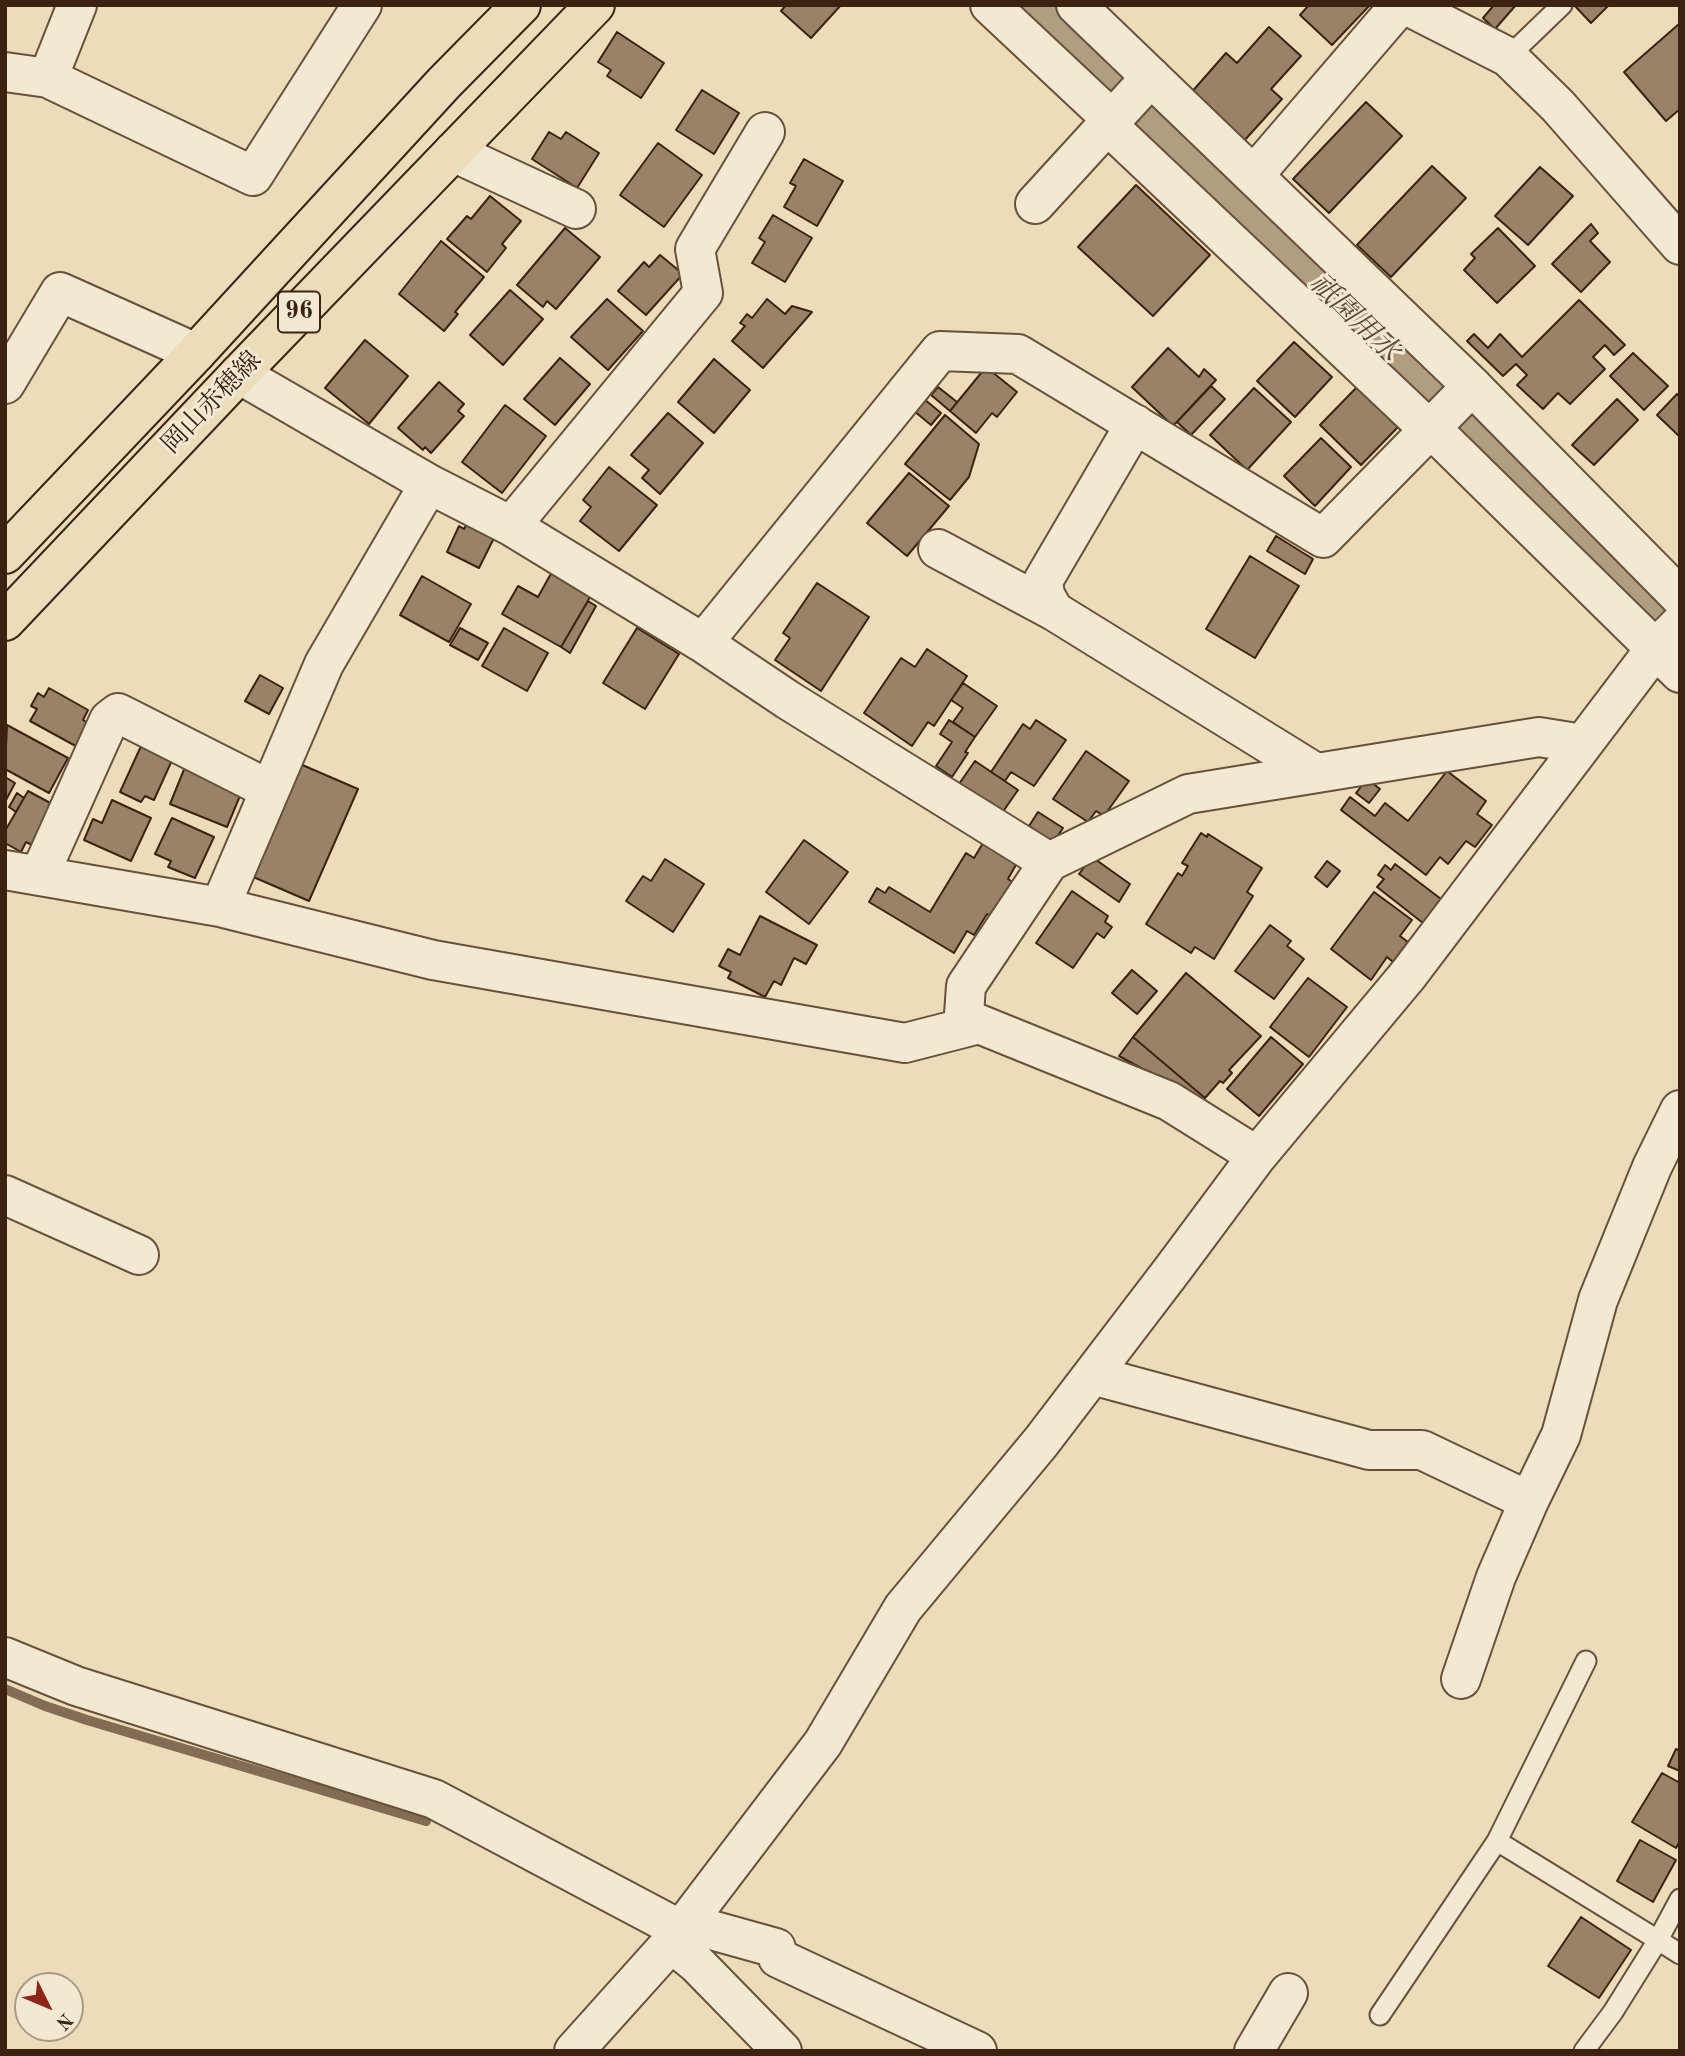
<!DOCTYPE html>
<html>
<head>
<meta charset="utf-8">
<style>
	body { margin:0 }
	#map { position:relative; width:1685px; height:2056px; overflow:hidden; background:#eddcb9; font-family:"Old Standard TT",serif }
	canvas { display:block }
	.frame { position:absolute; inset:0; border:7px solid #3c2311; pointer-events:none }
	.north { position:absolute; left:14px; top:1972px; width:70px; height:70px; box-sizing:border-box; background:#f3e8d2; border:2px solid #aa9985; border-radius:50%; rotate:133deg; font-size:19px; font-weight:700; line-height:28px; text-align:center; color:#3c2311 }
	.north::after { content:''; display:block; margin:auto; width:24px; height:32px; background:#8f2418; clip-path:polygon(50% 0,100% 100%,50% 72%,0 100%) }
</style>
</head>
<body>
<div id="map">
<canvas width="1685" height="2056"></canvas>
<div class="frame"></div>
<div class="north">N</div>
</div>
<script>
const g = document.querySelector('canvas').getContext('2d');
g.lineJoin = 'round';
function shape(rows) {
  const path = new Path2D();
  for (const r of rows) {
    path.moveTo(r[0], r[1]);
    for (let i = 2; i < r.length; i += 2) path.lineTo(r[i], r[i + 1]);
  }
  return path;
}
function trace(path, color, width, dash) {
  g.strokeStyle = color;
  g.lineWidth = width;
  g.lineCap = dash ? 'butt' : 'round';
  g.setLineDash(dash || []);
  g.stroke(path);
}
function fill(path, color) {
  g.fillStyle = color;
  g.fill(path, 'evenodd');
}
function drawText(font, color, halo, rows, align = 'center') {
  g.font = font + ' "Old Standard TT","Noto Serif JP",serif';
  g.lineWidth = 6;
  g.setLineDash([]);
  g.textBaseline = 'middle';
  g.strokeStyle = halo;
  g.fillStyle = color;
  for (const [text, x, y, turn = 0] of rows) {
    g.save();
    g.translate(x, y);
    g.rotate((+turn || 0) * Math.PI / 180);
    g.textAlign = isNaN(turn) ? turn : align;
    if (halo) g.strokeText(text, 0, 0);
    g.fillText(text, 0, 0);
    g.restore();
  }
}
const stream = shape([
	[5,1689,45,1706,87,1720,426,1821]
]);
const river = shape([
	[1029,5,1435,392,1680,632]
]);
const building = shape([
	[786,5,841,5,811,38,781,11,786,5],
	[1309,5,1370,5,1332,45,1300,15,1309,5],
	[1494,5,1516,5,1495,29,1483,18,1494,5],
	[1574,5,1609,5,1591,23,1574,5],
	[1679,24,1680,109,1666,121,1624,72,1679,24],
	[1269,27,1301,56,1271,89,1282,99,1243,142,1190,94,1226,53,1237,63,1269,27],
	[617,32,664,63,641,98,607,76,611,70,598,62,617,32],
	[702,90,739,113,714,154,676,130,702,90],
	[1366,102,1402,136,1329,213,1293,179,1366,102],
	[549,132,561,139,566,132,599,153,577,188,532,159,549,132],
	[658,143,702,175,664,227,620,195,658,143],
	[804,159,843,181,817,226,784,207,796,186,790,183,804,159],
	[1432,166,1466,198,1391,277,1357,245,1432,166],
	[1540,167,1573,196,1528,245,1495,216,1540,167],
	[1136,185,1210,255,1153,316,1078,247,1136,185],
	[490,196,521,221,502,244,506,248,487,272,447,239,467,216,471,219,490,196],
	[773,215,812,238,785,282,752,263,765,242,759,238,773,215],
	[1591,224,1598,233,1590,241,1610,262,1581,292,1552,264,1591,224],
	[565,228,600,257,556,309,547,301,543,307,517,285,565,228],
	[1498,228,1535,266,1497,303,1464,270,1475,258,1471,254,1498,228],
	[441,241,484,277,455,312,458,314,444,331,399,294,441,241],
	[660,255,683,274,646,315,618,291,644,262,649,267,660,255],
	[510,290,543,319,503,365,470,335,510,290],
	[607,299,643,331,608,370,571,337,607,299],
	[767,299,785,314,792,306,812,312,763,368,732,341,745,326,740,323,747,314,752,318,767,299],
	[1579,300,1625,345,1614,355,1605,345,1593,357,1605,369,1570,404,1558,393,1543,409,1517,385,1527,375,1516,364,1503,376,1467,341,1474,334,1488,348,1500,334,1522,357,1579,300],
	[365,340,408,376,369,424,325,388,365,340],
	[1294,342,1332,377,1295,417,1257,381,1294,342],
	[1168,348,1199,377,1204,369,1216,380,1173,426,1132,387,1168,348],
	[1633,353,1668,386,1644,410,1610,376,1633,353],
	[560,358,590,384,555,425,524,399,560,358],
	[714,359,750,390,714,433,678,402,714,359],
	[986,367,1017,392,997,417,992,413,976,433,950,411,986,367],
	[439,382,464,404,458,411,464,416,431,453,425,447,423,450,398,428,439,382],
	[1211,386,1225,399,1191,435,1177,422,1211,386],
	[938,387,957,402,950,411,931,395,938,387],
	[1357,387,1398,427,1361,465,1320,425,1357,387],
	[1254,388,1291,422,1247,470,1210,435,1254,388],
	[1677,394,1680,397,1680,437,1657,415,1677,394],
	[924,399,941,413,931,425,914,411,924,399],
	[1617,399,1638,420,1594,465,1572,445,1617,399],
	[505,405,546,436,502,493,462,462,505,405],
	[668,413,703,443,660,494,642,478,649,470,631,455,668,413],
	[945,415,979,444,969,477,950,500,905,464,945,415],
	[1321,438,1351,467,1315,506,1284,476,1321,438],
	[609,467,657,505,619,551,580,521,591,507,583,500,609,467],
	[909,473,949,506,907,556,867,523,909,473],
	[469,520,496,534,479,568,447,552,459,526,464,529,469,520],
	[1276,536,1313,559,1305,574,1267,551,1276,536],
	[1250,556,1299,586,1255,658,1206,629,1250,556],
	[553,570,593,592,561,647,502,614,518,586,538,597,553,570],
	[422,576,471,604,449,642,400,615,422,576],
	[817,583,869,617,821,691,775,660,790,638,783,633,817,583],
	[588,601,596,606,570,653,561,647,588,601],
	[460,628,488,643,478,660,450,645,460,628],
	[504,628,548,653,527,691,482,666,504,628],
	[637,628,679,654,645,709,603,683,637,628],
	[927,649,967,676,934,726,928,722,912,746,864,713,901,658,915,667,927,649],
	[260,675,283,688,269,714,245,701,260,675],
	[963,683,997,706,975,737,953,722,963,708,951,700,963,683],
	[49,688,88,710,83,720,95,727,83,750,30,721,37,709,31,706,38,693,44,697,49,688],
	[949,720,975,737,965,752,968,753,952,777,936,766,952,742,940,734,949,720],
	[1036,720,1066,740,1034,786,1011,772,1005,781,991,772,1023,724,1030,729,1036,720],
	[7,725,68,758,49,793,5,769,7,725],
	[142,744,173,758,154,800,145,796,141,802,120,792,142,744],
	[1086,751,1129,781,1104,816,1096,811,1088,822,1053,799,1086,751],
	[975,761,1018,790,1002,813,959,784,975,761],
	[300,764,358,789,309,901,251,876,300,764],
	[185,767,242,791,227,827,170,804,185,767],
	[1447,771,1486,801,1477,814,1492,825,1475,847,1466,841,1448,864,1440,857,1426,875,1341,810,1350,797,1375,816,1385,803,1408,821,1447,771],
	[5,777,15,783,5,802,5,777],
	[1367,779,1380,789,1369,803,1356,793,1367,779],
	[28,791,54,805,32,845,26,842,21,852,5,843,5,831,28,791],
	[17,793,24,798,16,812,9,807,17,793],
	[112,800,151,818,131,861,84,840,93,819,102,823,112,800],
	[1038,812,1063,828,1053,843,1029,826,1038,812],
	[172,818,214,837,195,878,168,867,171,861,155,854,172,818],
	[989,833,1022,854,1008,879,1018,886,997,920,987,914,974,935,967,931,954,953,869,902,877,888,885,893,889,887,930,912,966,853,974,858,989,833],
	[1201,833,1207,837,1208,834,1262,868,1247,892,1253,896,1214,959,1195,947,1191,953,1146,924,1178,873,1182,876,1188,866,1182,863,1201,833],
	[804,840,848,872,809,924,766,892,804,840],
	[1092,857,1130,884,1119,902,1079,874,1092,857],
	[665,859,704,884,673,932,626,901,643,876,651,881,665,859],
	[1327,861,1340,871,1327,887,1315,877,1327,861],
	[1395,864,1441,899,1423,923,1377,887,1384,879,1378,875,1385,865,1391,870,1395,864],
	[1072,891,1108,916,1105,922,1112,927,1104,938,1097,933,1073,968,1036,943,1072,891],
	[1374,892,1412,920,1400,936,1408,942,1393,962,1387,957,1371,980,1331,949,1374,892],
	[760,916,817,945,806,964,794,958,781,985,774,981,765,997,728,978,731,972,719,966,728,949,740,955,760,916],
	[1270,925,1291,941,1287,946,1304,959,1274,999,1235,971,1270,925],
	[1132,970,1157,991,1137,1014,1112,993,1132,970],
	[1186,973,1261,1036,1229,1070,1232,1073,1223,1083,1220,1081,1205,1098,1133,1037,1186,973],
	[1308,978,1347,1007,1309,1057,1270,1027,1308,978],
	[1133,1037,1205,1098,1203,1102,1119,1056,1133,1037],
	[1271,1037,1303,1064,1259,1116,1227,1089,1271,1037],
	[1676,1749,1680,1751,1680,1771,1668,1766,1676,1749],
	[1662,1773,1680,1783,1680,1841,1676,1848,1632,1822,1662,1773],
	[1640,1840,1676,1860,1653,1902,1617,1881,1640,1840],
	[1581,1917,1631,1950,1599,1998,1548,1966,1581,1917]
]);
const service = shape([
	[1508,57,1562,5],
	[1680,1899,1658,1940,1680,1954],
	[1380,2015,1497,1841],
	[1584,2051,1613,2012,1658,1940,1497,1841,1586,1661]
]);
const minor = shape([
	[990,5,1103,111,1117,134,1416,417,1445,442,1680,673],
	[1406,5,1508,57,1558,106,1680,245],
	[5,72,48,78,253,176,362,5],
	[48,78,77,5],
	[453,152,576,209],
	[1254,175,1400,5],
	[1035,204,1151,77],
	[239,374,429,484],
	[5,384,60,292,196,353],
	[1135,424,1043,581,1045,595,1054,611,1316,773],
	[511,526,703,293,695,249,765,132],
	[938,549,1054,611],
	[703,643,788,700,1049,862],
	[5,870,220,907,433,960,905,1043,979,1024,1169,1101,1257,1156],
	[39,876,109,720,118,713,270,790],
	[220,907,324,664,429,484,511,526,703,643,940,351,1018,354,1323,538,1472,386,1680,597],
	[963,1028,966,986,1049,862,1188,794,1539,737,1583,744],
	[5,1195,139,1255],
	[1092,1375,1369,1450,1422,1450,1529,1501],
	[5,1657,76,1686,434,1799,681,1930],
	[1461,1679,1496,1577,1529,1501,1561,1435,1598,1300,1652,1167,1680,1110],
	[686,1923,776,1948,778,1958,977,2051],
	[671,1943,697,1964,782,2051],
	[574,2051,671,1943,823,1743,903,1608,1041,1442,1173,1269,1257,1156,1408,975,1655,649,1680,624],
	[1254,2051,1288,1993]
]);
const tertiary = shape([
	[1076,5,1472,386]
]);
const primary = shape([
	[5,554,196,353,444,83,521,5],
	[5,621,239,374,595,5]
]);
const shields = [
	[299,312,42]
];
const shieldNames = [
	["96",299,312]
];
const streetNames = [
	["岡山赤穂線",212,403,-46]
];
const waterNames = [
	["祇園用水",1354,318,44]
];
trace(stream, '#826c54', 10);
trace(river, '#b19d80', 68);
fill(building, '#988368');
trace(building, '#3c2311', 2);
trace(service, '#68513b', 23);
trace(minor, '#68513b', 42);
trace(tertiary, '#68513b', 42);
trace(primary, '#3c2311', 42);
trace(service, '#f3e8d2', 19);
trace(minor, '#f3e8d2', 38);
trace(tertiary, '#f3e8d2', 38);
trace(primary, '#eddcb9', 38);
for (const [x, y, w] of shields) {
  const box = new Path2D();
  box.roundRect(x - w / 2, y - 20.5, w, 41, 5);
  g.fillStyle = '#f3e8d2';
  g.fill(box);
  trace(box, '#3c2311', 2);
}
drawText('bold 24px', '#3c2311', null, shieldNames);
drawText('26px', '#3c2311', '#f3e8d2', streetNames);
drawText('italic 28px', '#5f4832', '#f3e8d2', waterNames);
</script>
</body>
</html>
